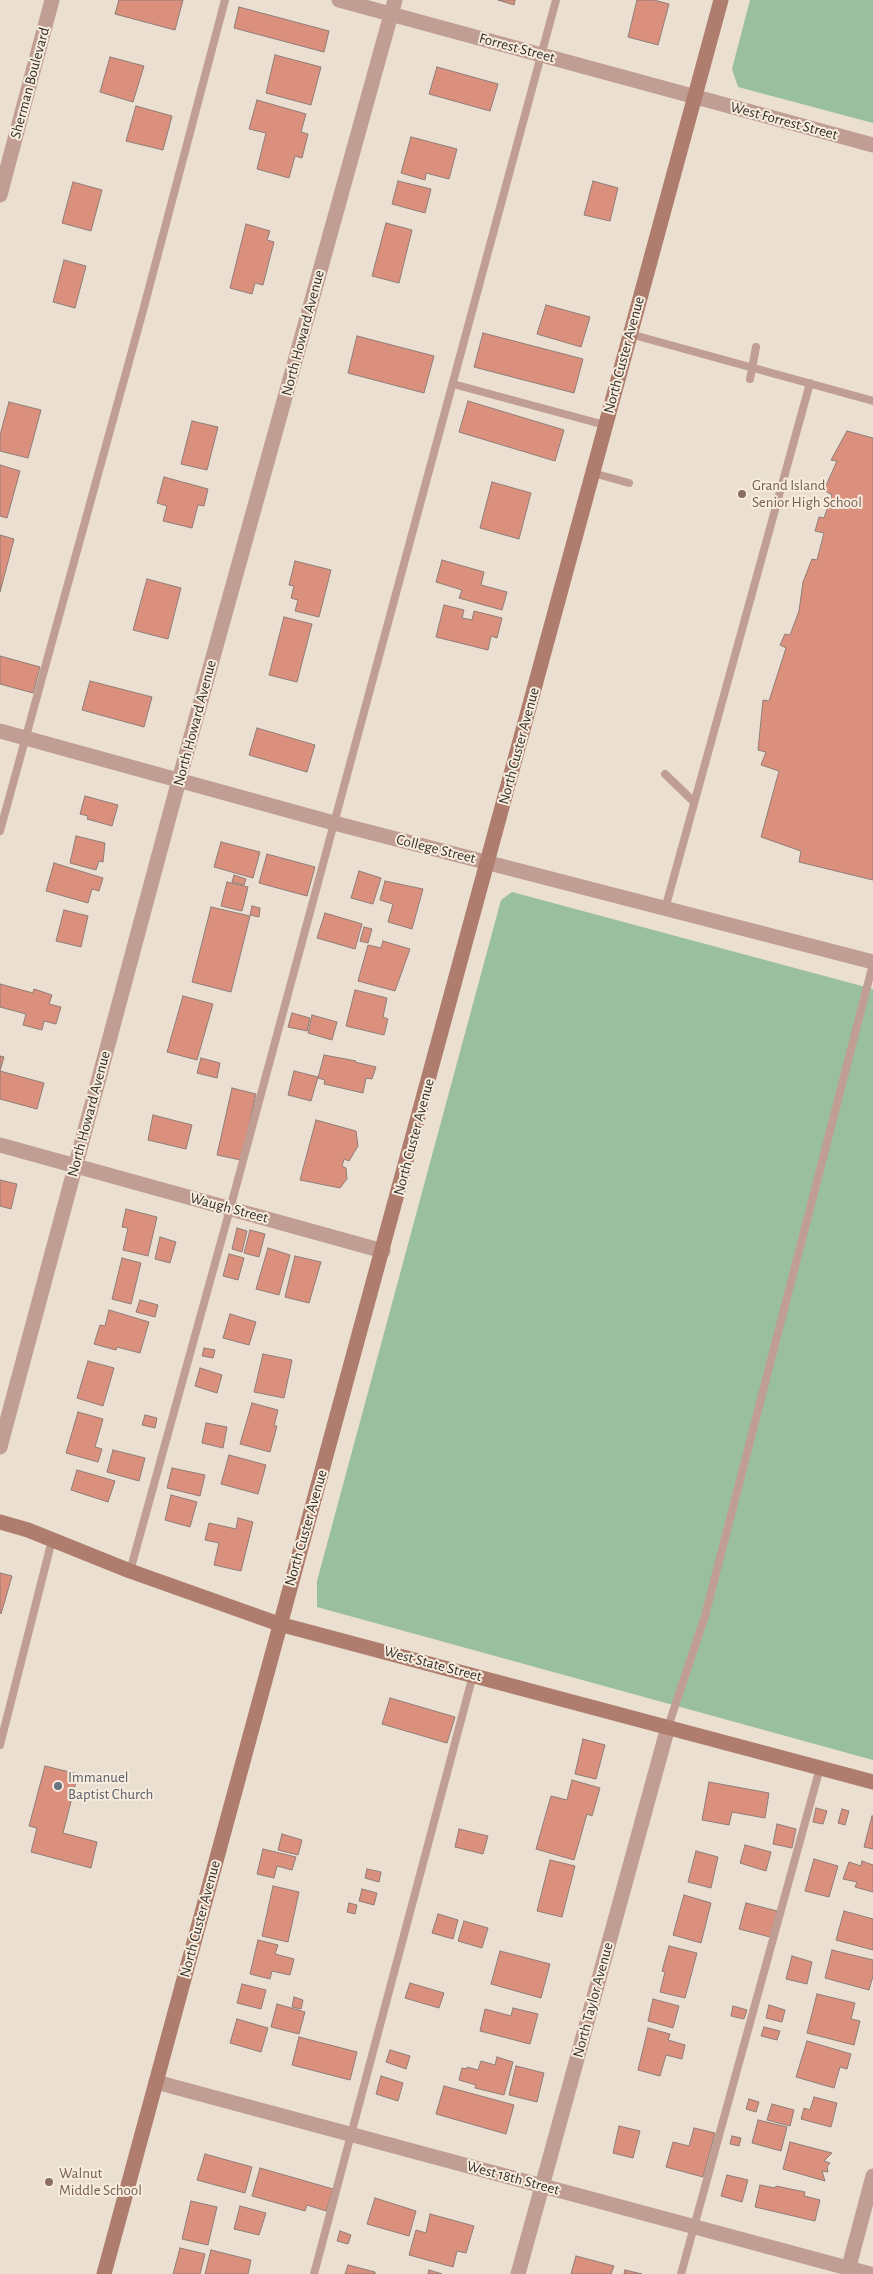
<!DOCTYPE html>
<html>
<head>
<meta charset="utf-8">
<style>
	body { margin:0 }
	canvas { display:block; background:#eadfd0 }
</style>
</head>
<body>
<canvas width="873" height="2274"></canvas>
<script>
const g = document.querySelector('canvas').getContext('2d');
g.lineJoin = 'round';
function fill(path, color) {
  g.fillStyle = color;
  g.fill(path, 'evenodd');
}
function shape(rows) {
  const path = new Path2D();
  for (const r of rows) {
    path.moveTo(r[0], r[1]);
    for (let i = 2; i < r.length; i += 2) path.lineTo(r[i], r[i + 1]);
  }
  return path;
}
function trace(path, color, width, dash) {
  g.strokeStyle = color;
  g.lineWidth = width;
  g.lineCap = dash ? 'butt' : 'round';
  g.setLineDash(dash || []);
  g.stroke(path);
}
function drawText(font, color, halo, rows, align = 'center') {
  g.font = font + ' "Alegreya Sans",sans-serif';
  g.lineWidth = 4;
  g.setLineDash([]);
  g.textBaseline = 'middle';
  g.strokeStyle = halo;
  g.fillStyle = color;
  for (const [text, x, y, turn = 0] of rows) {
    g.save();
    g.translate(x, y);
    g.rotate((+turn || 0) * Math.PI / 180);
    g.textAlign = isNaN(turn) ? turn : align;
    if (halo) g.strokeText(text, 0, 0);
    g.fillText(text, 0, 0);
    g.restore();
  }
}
const green = shape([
	[750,0,873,0,873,123,738,87,732,69],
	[512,892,873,989,873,1760,317,1607,317,1581,501,900]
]);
const building = shape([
	[119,0,183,0,175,30,115,14,119,0],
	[498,0,515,0,514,5,498,0],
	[637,0,654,0,669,4,658,45,628,37,637,0],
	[239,7,329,31,324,52,234,28,239,7],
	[275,55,321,67,311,105,266,93,275,55],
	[110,57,144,66,133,102,100,92,110,57],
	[437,67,498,84,490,111,429,94,437,67],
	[257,100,306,114,301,132,308,134,302,158,295,156,289,178,257,169,266,133,249,129,257,100],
	[136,106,172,116,163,150,126,141,136,106],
	[411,137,457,149,449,179,426,173,425,180,401,173,411,137],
	[398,181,431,189,425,213,392,204,398,181],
	[593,181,618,188,610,221,584,215,593,181],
	[73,182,102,190,91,231,62,223,73,182],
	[386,223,412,230,399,283,372,276,386,223],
	[246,224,270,231,267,240,274,242,263,285,255,283,252,294,230,288,246,224],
	[64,260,86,266,75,308,53,302,64,260],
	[546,305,590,317,581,347,537,334,546,305],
	[483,333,583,359,574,393,474,367,483,333],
	[357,336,434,356,424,393,348,373,357,336],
	[468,401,564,430,555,461,459,432,468,401],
	[9,402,41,410,28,458,0,451,0,435,9,402],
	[192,421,218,427,207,470,181,464,192,421],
	[847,431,873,438,873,880,799,862,801,851,761,837,779,771,761,765,766,752,758,750,763,700,769,701,786,648,780,645,785,634,790,635,799,611,803,582,812,559,817,560,824,533,815,531,819,517,824,518,832,495,824,490,837,461,831,460,847,431],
	[0,465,20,471,7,518,0,516,0,465],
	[164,477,208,489,204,506,198,505,192,528,163,521,167,506,157,503,164,477],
	[492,482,531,493,519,539,480,528,492,482],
	[0,535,14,539,0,592,0,535],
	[442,560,484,572,481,585,507,592,502,610,459,598,462,590,436,582,442,560],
	[295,561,331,570,319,617,295,611,298,600,291,598,294,586,289,585,295,561],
	[147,579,181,588,168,639,133,630,147,579],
	[444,605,464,610,462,618,472,620,474,611,502,618,497,638,491,636,488,650,436,637,444,605],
	[284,617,312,624,297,682,269,675,284,617],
	[0,656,40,667,33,693,0,684,0,656],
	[90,681,152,697,144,727,82,710,90,681],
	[257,728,315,745,307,772,249,755,257,728],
	[85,796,118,805,112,826,87,819,88,816,80,814,85,796],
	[76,836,105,843,103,862,99,861,96,870,70,863,76,836],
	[221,842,260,852,253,878,214,867,221,842],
	[267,854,315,867,307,896,259,883,267,854],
	[54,863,103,878,99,891,92,889,88,903,46,891,54,863],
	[359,871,381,878,373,904,351,898,359,871],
	[234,875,246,879,244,885,232,882,234,875],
	[385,881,423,889,412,929,388,922,393,904,380,900,385,881],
	[227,882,248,887,242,911,221,906,227,882],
	[252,906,260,908,259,917,250,915,252,906],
	[211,907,250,916,231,992,192,982,211,907],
	[64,910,88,916,81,947,56,941,64,910],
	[325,913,362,924,355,949,317,938,325,913],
	[364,927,372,929,368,943,360,941,364,927],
	[383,941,410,949,395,991,358,981,368,945,381,948,383,941],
	[0,984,33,993,34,989,52,995,49,1004,61,1007,56,1024,44,1021,42,1030,23,1025,26,1014,0,1007,0,984],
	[355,990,387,998,383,1017,388,1019,384,1035,346,1026,355,990],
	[183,996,213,1004,197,1060,167,1052,183,996],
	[292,1013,310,1018,307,1031,288,1027,292,1013],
	[312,1015,337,1022,332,1040,308,1033,312,1015],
	[324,1055,356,1061,355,1062,376,1067,372,1079,366,1078,363,1093,324,1084,325,1080,318,1078,324,1055],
	[0,1056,4,1057,0,1071,44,1083,37,1109,0,1099,0,1056],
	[201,1058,220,1063,217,1078,197,1073,201,1058],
	[294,1071,318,1077,311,1101,288,1095,294,1071],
	[232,1088,256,1094,241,1160,217,1155,232,1088],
	[153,1115,192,1125,186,1149,148,1140,153,1115],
	[316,1120,356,1131,358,1146,349,1161,344,1159,342,1166,346,1168,347,1179,340,1188,300,1180,316,1120],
	[0,1180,17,1184,11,1209,0,1206,0,1180],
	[126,1209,157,1217,148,1256,123,1250,128,1228,122,1227,126,1209],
	[237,1228,247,1231,242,1252,232,1249,237,1228],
	[250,1230,265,1234,259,1257,244,1253,250,1230],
	[160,1237,176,1242,170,1263,155,1259,160,1237],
	[268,1248,290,1255,279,1295,256,1289,268,1248],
	[229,1254,244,1258,238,1280,223,1276,229,1254],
	[295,1256,321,1262,309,1303,285,1297,295,1256],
	[122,1258,141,1263,131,1304,112,1299,122,1258],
	[140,1300,158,1305,155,1317,136,1312,140,1300],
	[109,1310,149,1322,140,1353,117,1347,116,1350,94,1344,100,1325,105,1326,109,1310],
	[230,1314,256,1322,249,1345,223,1338,230,1314],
	[204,1348,215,1350,213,1358,202,1356,204,1348],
	[263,1354,292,1360,284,1398,254,1392,263,1354],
	[88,1361,114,1368,103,1406,77,1398,88,1361],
	[200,1368,222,1375,217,1393,195,1386,200,1368],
	[252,1403,278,1410,274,1426,277,1426,270,1452,240,1444,252,1403],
	[78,1412,103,1419,95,1447,102,1449,98,1462,66,1453,78,1412],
	[145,1415,157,1418,155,1428,142,1425,145,1415],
	[206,1423,227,1427,223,1448,202,1443,206,1423],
	[113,1450,145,1458,139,1481,107,1472,113,1450],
	[229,1455,266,1465,258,1494,221,1484,229,1455],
	[172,1468,205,1475,200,1496,167,1488,172,1468],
	[77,1470,115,1481,108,1502,71,1490,77,1470],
	[171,1495,197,1502,190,1527,165,1520,171,1495],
	[238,1518,253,1522,241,1571,214,1565,219,1543,205,1540,209,1523,236,1529,238,1518],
	[0,1573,12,1576,1,1614,0,1613,0,1573],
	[390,1698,455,1717,447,1743,382,1724,390,1698],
	[583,1739,605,1745,596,1779,575,1774,583,1739],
	[45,1766,78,1774,63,1833,97,1842,91,1868,31,1852,37,1828,29,1826,45,1766],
	[572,1780,600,1788,592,1816,587,1814,574,1860,536,1849,551,1796,567,1800,572,1780],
	[709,1782,769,1793,765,1818,732,1812,729,1825,702,1820,709,1782],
	[816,1808,827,1811,823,1824,813,1822,816,1808],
	[842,1809,849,1811,845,1825,838,1823,842,1809],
	[872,1816,873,1816,873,1849,864,1847,872,1816],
	[777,1824,796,1829,792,1848,773,1844,777,1824],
	[459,1829,488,1836,483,1854,455,1847,459,1829],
	[282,1834,302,1840,298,1855,278,1850,282,1834],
	[745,1845,771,1852,766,1871,740,1863,745,1845],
	[263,1849,296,1857,292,1870,277,1866,274,1878,257,1874,263,1849],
	[696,1851,718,1857,711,1888,688,1882,696,1851],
	[814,1859,838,1866,829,1897,805,1891,814,1859],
	[550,1860,575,1866,562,1917,537,1911,550,1860],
	[862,1861,873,1865,873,1892,855,1887,857,1882,843,1879,849,1862,861,1866,862,1861],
	[367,1869,381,1872,379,1882,365,1878,367,1869],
	[273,1886,299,1892,288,1942,262,1936,273,1886],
	[362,1889,377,1893,374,1905,359,1901,362,1889],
	[684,1895,711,1903,701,1943,673,1935,684,1895],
	[349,1903,357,1905,355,1914,347,1912,349,1903],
	[746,1903,777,1911,770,1937,739,1929,746,1903],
	[844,1911,873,1919,873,1950,836,1940,844,1911],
	[438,1914,458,1920,453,1939,432,1933,438,1914],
	[464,1921,488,1928,482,1948,458,1941,464,1921],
	[258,1940,278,1945,275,1954,294,1959,290,1975,272,1971,270,1979,250,1974,258,1940],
	[669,1946,697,1953,685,1998,660,1992,665,1972,662,1971,669,1946],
	[832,1950,873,1960,873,1976,869,1990,825,1978,832,1950],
	[500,1951,550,1964,541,1998,491,1984,500,1951],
	[792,1956,812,1962,807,1984,786,1979,792,1956],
	[410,1983,444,1993,439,2008,405,1998,410,1983],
	[242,1984,266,1990,261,2009,237,2003,242,1984],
	[817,1994,855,2003,851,2019,860,2021,854,2045,807,2033,817,1994],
	[294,1997,303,2000,301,2009,292,2007,294,1997],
	[653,1999,679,2006,673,2028,648,2021,653,1999],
	[277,2004,305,2012,299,2034,271,2027,277,2004],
	[769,2005,785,2010,782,2022,766,2018,769,2005],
	[733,2006,747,2010,744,2019,731,2016,733,2006],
	[513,2008,538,2014,530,2044,480,2031,485,2009,511,2016,513,2008],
	[237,2019,268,2028,261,2052,230,2043,237,2019],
	[764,2027,780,2031,777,2040,761,2036,764,2027],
	[648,2028,670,2034,668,2040,685,2045,682,2059,666,2055,660,2076,638,2070,648,2028],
	[299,2037,357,2052,350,2080,292,2065,299,2037],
	[807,2041,851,2054,847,2069,840,2067,834,2088,796,2077,807,2041],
	[390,2050,410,2056,406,2069,386,2062,390,2050],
	[497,2057,513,2062,504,2095,475,2088,476,2085,459,2080,462,2068,467,2069,467,2067,478,2070,481,2061,495,2065,497,2057],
	[516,2066,544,2073,537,2102,509,2095,516,2066],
	[381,2076,403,2083,398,2101,376,2094,381,2076],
	[444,2086,514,2105,506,2134,436,2114,444,2086],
	[814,2097,837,2103,831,2127,801,2119,804,2108,810,2110,814,2097],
	[749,2099,759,2102,756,2112,746,2109,749,2099],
	[772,2104,794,2110,790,2126,767,2120,772,2104],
	[758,2120,787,2127,781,2151,752,2143,758,2120],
	[619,2126,640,2131,633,2158,613,2153,619,2126],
	[694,2128,715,2133,703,2177,666,2167,673,2142,689,2146,694,2128],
	[732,2136,741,2138,739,2146,730,2144,732,2136],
	[790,2142,832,2153,824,2161,830,2163,827,2167,828,2172,822,2171,825,2181,783,2169,790,2142],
	[205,2154,252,2167,245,2193,197,2180,205,2154],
	[260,2168,333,2189,326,2211,307,2205,305,2211,252,2196,260,2168],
	[727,2175,748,2180,742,2202,721,2196,727,2175],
	[760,2185,775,2188,776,2186,805,2192,804,2196,820,2200,815,2221,755,2207,760,2185],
	[375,2198,416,2211,409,2236,367,2224,375,2198],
	[191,2201,217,2207,208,2245,182,2239,191,2201],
	[240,2206,266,2213,259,2235,234,2229,240,2206],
	[430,2214,474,2226,466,2253,457,2251,453,2267,409,2255,416,2230,426,2233,430,2214],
	[340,2231,351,2235,348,2244,337,2241,340,2231],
	[180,2248,205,2254,200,2274,173,2274,180,2248],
	[211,2250,251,2260,248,2274,205,2274,211,2250],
	[576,2256,614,2266,611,2274,571,2274,576,2256],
	[348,2265,375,2272,375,2274,345,2274,348,2265],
	[429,2270,442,2274,428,2274,429,2270],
	[625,2270,642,2274,624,2274,625,2270]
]);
const lane = shape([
	[630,334,873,401],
	[750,379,756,347],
	[453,384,605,425],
	[593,473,629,483],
	[665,774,694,802],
	[0,831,144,307,225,0],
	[665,909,810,383],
	[130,1571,230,1209,556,0],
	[668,1727,705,1616,873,964],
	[0,1745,52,1540],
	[314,2274,473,1675],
	[681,2274,820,1768]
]);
const street = shape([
	[339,0,873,145],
	[0,195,52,0],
	[0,731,334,823,873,962],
	[0,1145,383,1251],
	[0,1447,179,780,395,0],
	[156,2082,870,2274],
	[518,2274,668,1727],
	[847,2274,873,2176]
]);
const secondary = shape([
	[0,1522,28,1530,130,1571,279,1624,873,1782],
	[104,2274,721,0]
]);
const markers = [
	[742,494,5,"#8d6e63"],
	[58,1786,5,"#6b7280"],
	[49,2182,5,"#8d6e63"]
];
const streetNames = [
	["Forrest Street",517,48,15],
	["Sherman Boulevard",30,83,-75],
	["West Forrest Street",784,121,15],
	["North Howard Avenue",303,333,-75],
	["North Custer Avenue",624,355,-75],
	["North Howard Avenue",195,723,-75],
	["North Custer Avenue",519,746,-75],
	["College Street",436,849,14],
	["North Howard Avenue",89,1114,-75],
	["North Custer Avenue",414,1137,-75],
	["Waugh Street",229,1208,15],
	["North Custer Avenue",306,1528,-74],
	["West State Street",433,1664,15],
	["North Custer Avenue",200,1919,-75],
	["North Taylor Avenue",593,2000,-75],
	["West 18th Street",513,2178,15]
];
const educationNames = [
	["Grand Island",752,485],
	["Senior High School",752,502],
	["Walnut",59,2173],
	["Middle School",59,2190]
];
const worshipNames = [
	["Immanuel",68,1777],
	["Baptist Church",68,1794]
];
fill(green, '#9abf9e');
fill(building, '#db907d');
trace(building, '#907d78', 1);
trace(lane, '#c09e93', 8);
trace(street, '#c09e93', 15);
trace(secondary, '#ae7d6d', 15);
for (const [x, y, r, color] of markers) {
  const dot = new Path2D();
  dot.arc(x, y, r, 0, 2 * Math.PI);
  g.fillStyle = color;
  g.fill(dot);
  trace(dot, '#f7ecdd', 2);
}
drawText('15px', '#34302a', '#f7ecdd', streetNames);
drawText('15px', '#785e54', '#f7ecdd', educationNames, 'left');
drawText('15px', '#5b616d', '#f7ecdd', worshipNames, 'left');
</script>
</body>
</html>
